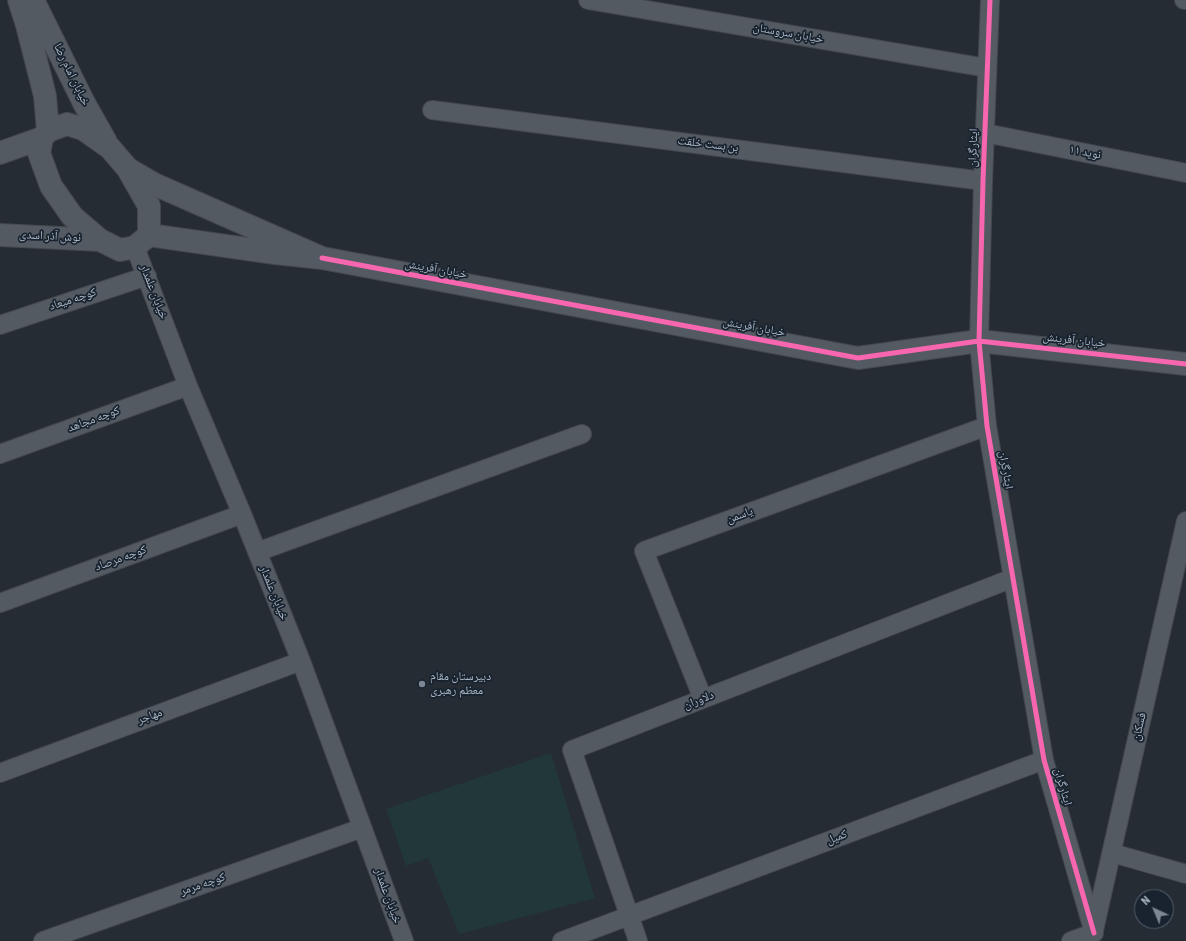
<!DOCTYPE html>
<html>
<head>
<meta charset="utf-8">
<style>
	body { margin:0 }
	#map { position:relative; width:1186px; height:941px; overflow:hidden; background:#252c34; font-family:"Source Sans 3",sans-serif }
	canvas { display:block }
	.north { position:absolute; left:1134px; top:889px; width:40px; height:40px; box-sizing:border-box; background:#18232f; border:1px solid #545f6c; border-radius:50%; rotate:316deg; font-size:11px; font-weight:700; line-height:16px; text-align:center; color:#adb8c7 }
	.north::after { content:''; display:block; margin:auto; width:14px; height:18px; background:#7d8794; clip-path:polygon(50% 0,100% 100%,50% 72%,0 100%) }
</style>
</head>
<body>
<div id="map">
<canvas width="1186" height="941"></canvas>
<div class="north">N</div>
</div>
<script>
const g = document.querySelector('canvas').getContext('2d');
g.lineJoin = 'round';
function fill(path, color) {
  g.fillStyle = color;
  g.fill(path, 'evenodd');
}
function shape(rows) {
  const path = new Path2D();
  for (const r of rows) {
    path.moveTo(r[0], r[1]);
    for (let i = 2; i < r.length; i += 2) path.lineTo(r[i], r[i + 1]);
  }
  return path;
}
function trace(path, color, width, dash) {
  g.strokeStyle = color;
  g.lineWidth = width;
  g.lineCap = dash ? 'butt' : 'round';
  g.setLineDash(dash || []);
  g.stroke(path);
}
function drawText(font, color, halo, rows, align = 'center') {
  g.font = font + ' "Source Sans 3","Noto Naskh Arabic",sans-serif';
  g.lineWidth = 3.5;
  g.setLineDash([]);
  g.textBaseline = 'middle';
  g.strokeStyle = halo;
  g.fillStyle = color;
  for (const [text, x, y, turn = 0] of rows) {
    g.save();
    g.translate(x, y);
    g.rotate((+turn || 0) * Math.PI / 180);
    g.textAlign = isNaN(turn) ? turn : align;
    if (halo) g.strokeText(text, 0, 0);
    g.fillText(text, 0, 0);
    g.restore();
  }
}
const green = shape([
	[551,753,595,898,459,934,428,858,406,866,386,809]
]);
const minor = shape([
	[588,0,987,68],
	[990,0,983,181,979,341,987,426,1044,760,1094,933],
	[1184,0,1186,0],
	[432,110,983,181],
	[985,133,1186,173],
	[135,247,188,386,242,514,301,661,404,941],
	[0,325,147,276],
	[0,454,188,386],
	[257,552,582,434],
	[0,603,242,514],
	[703,699,644,551,987,426],
	[0,773,301,661],
	[1112,853,1186,874],
	[1094,930,1186,521],
	[43,941,362,828],
	[562,941,1044,760],
	[638,941,572,750,1013,578],
	[1071,941,1094,933]
]);
const tertiary = shape([
	[19,0,27,25,45,96,48,131],
	[33,0,84,103,106,142],
	[67,124,83,129,110,148,128,169,149,206,149,235,135,247,120,250,100,240,72,216,51,186,39,153,42,138,48,131,67,124],
	[0,153,42,138],
	[128,169,154,184,322,258,275,253,149,235],
	[0,235,100,240],
	[322,258,858,358,979,341,1186,364]
]);
const cycleway = shape([
	[990,0,983,181,979,341,987,426,1044,760,1094,933],
	[322,258,858,358,979,341,1186,364]
]);
const markers = [
	[422,684,4,"#7d8794"]
];
const streetNames = [
	["خیابان سروستان",788,34,10],
	["خیابان امام رضا",71,75,64],
	["بن بست خلقت",708,145,7],
	["ایثارگران",974,148,-88],
	["نوید ۱۱",1085,153,11],
	["نوش آذر اسدی",50,237,3],
	["خیابان آفرینش",436,270,10],
	["خیابان علمدار",153,292,69],
	["کوچه میعاد",73,300,-18],
	["خیابان آفرینش",754,328,10],
	["خیابان آفرینش",1074,341,6],
	["کوچه مجاهد",94,420,-20],
	["ایثارگران",1005,470,80],
	["یاسمن",740,516,-20],
	["کوچه مرصاد",121,559,-20],
	["خیابان علمدار",273,593,68],
	["دلاوران",699,701,-21],
	["مهاجر",150,717,-20],
	["فسکان",1140,727,-77],
	["ایثارگران",1062,787,74],
	["کمیل",837,838,-21],
	["کوچه مرمر",203,885,-19],
	["خیابان علمدار",387,896,70]
];
const poiNames = [
	["دبیرستان مقام",430,677],
	["معظم رهبری",430,691]
];
fill(green, '#22373a');
trace(minor, '#43484e', 20);
trace(tertiary, '#43484e', 24);
trace(minor, '#545a62', 18);
trace(tertiary, '#545a62', 22);
trace(cycleway, '#f766af', 5);
for (const [x, y, r, color] of markers) {
  const dot = new Path2D();
  dot.arc(x, y, r, 0, 2 * Math.PI);
  g.fillStyle = color;
  g.fill(dot);
  trace(dot, '#18232f', 1.5);
}
drawText('12px', '#adb8c7', '#18232f', streetNames);
drawText('12px', '#adb8c7', '#18232f', poiNames, 'left');
</script>
</body>
</html>
